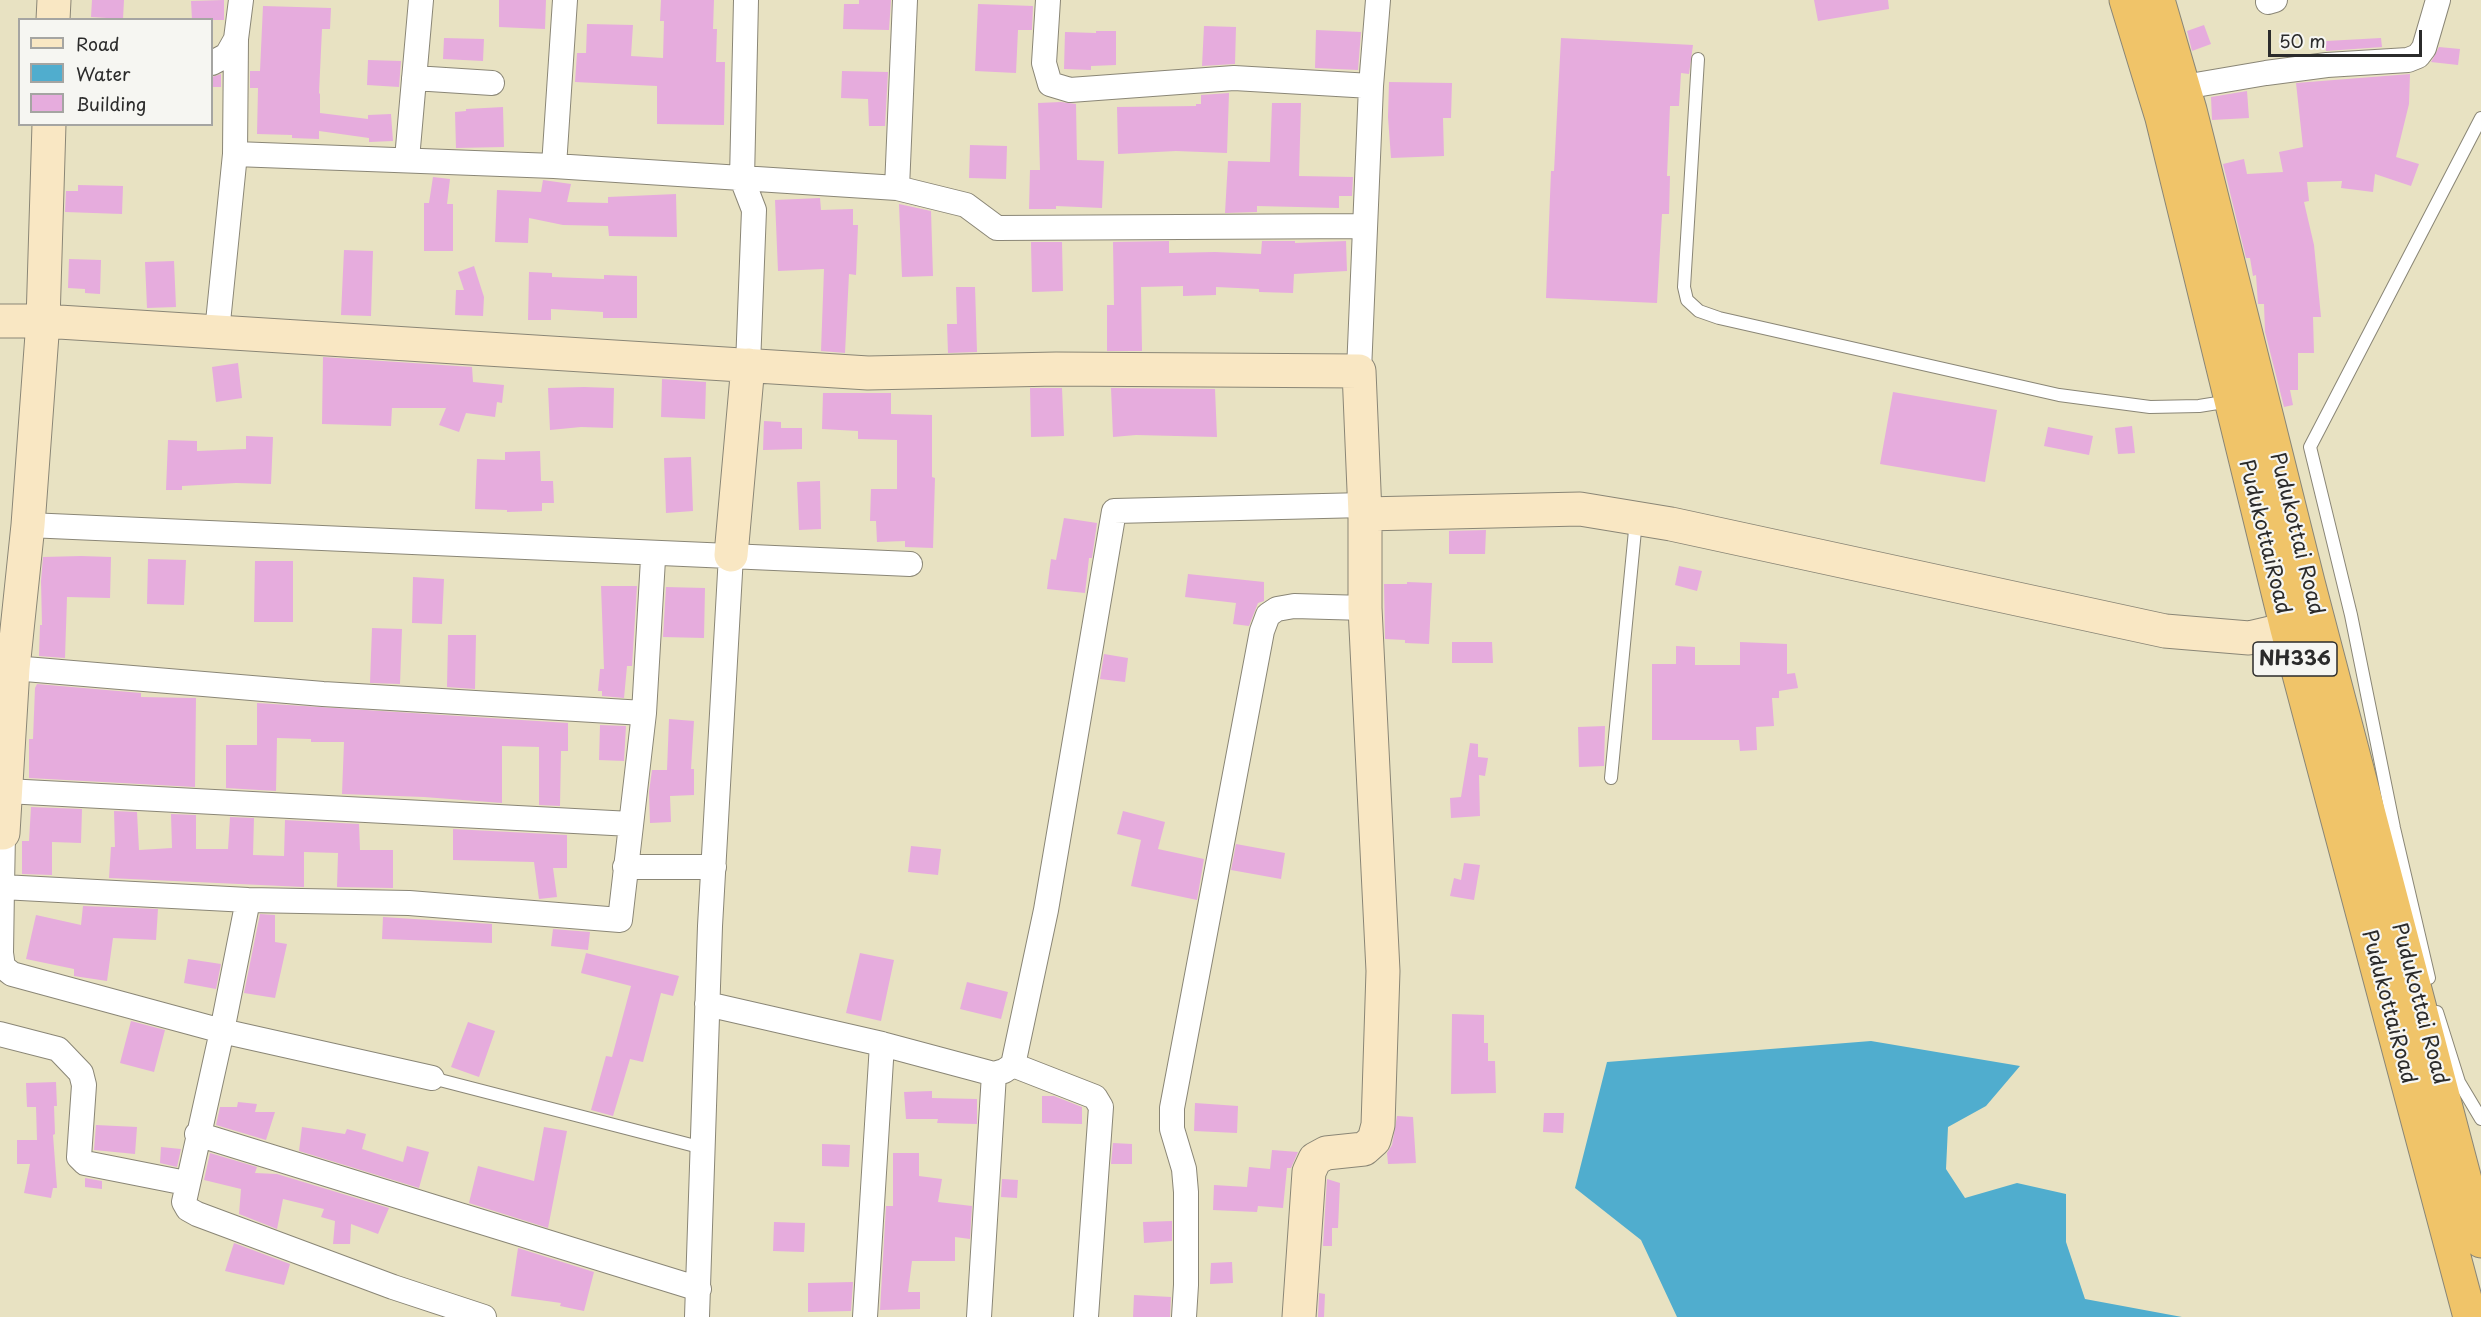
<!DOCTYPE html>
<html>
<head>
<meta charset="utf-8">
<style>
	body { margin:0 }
	#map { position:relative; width:2481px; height:1317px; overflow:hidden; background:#e8e2c2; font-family:"Playpen Sans",sans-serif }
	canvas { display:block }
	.legend { position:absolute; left:18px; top:18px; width:195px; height:108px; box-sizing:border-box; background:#f6f6f2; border:2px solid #a5a5a2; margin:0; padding:8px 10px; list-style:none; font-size:18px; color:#2b2b2b }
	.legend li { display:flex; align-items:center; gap:12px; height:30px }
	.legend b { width:30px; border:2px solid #a5a5a2 }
	.scale { position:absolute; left:2268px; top:30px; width:154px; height:27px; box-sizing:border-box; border:3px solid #2b2b2b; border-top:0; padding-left:8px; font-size:18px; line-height:21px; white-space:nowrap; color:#2b2b2b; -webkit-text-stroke:4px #f6f6f2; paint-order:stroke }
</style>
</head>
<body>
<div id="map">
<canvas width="2481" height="1317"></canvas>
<ul class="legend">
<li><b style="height:8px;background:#f9e7c3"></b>Road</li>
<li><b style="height:16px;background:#50adce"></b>Water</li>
<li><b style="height:16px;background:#e6acdd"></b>Building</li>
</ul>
<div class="scale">50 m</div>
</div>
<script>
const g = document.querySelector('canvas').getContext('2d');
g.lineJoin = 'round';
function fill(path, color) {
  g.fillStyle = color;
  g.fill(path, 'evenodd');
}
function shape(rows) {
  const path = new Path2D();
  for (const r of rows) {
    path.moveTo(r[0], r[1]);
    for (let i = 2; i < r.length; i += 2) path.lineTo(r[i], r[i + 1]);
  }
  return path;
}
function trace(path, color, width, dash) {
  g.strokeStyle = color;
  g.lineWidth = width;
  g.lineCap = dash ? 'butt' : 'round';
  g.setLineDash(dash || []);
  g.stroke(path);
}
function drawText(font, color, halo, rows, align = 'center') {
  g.font = font + ' "Playpen Sans",sans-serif';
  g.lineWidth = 4.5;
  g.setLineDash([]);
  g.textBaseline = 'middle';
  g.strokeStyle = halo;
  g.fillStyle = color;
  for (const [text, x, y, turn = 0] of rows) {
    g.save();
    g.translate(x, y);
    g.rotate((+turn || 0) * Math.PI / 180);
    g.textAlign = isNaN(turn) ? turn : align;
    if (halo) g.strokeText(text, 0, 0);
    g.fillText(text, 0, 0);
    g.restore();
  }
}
const water = shape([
	[1871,1041,2020,1066,1986,1106,1948,1127,1946,1169,1965,1198,2017,1183,2066,1194,2066,1242,2085,1299,2182,1317,1677,1317,1641,1240,1575,1188,1607,1062]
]);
const building = shape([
	[92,0,124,0,123,19,91,17],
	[224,0,224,20,192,20,191,1],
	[499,0,546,0,545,29,499,27],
	[661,0,714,0,713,29,717,29,716,62,725,62,724,125,657,124,657,86,575,82,577,53,586,53,587,24,633,25,631,56,663,58,664,21,660,21],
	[859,0,891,0,889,30,843,29,844,4,859,4],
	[1814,0,1888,0,1889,9,1818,21],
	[978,4,1033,6,1032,30,1018,30,1016,73,975,71],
	[263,6,331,8,330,29,322,29,319,93,320,94,320,113,368,119,368,115,391,114,393,141,369,142,369,138,319,131,319,139,292,138,292,135,257,134,258,88,250,88,250,71,260,71],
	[2204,25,2211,44,2192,51,2187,31],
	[1204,26,1236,27,1235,64,1202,66],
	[1316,30,1361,32,1358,70,1315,68],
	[1096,31,1116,31,1116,65,1091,66,1091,70,1064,69,1065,32,1096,33],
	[444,38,484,39,483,61,443,59],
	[1561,38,1693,45,1689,74,1681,73,1679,106,1670,106,1667,176,1670,176,1669,214,1662,214,1657,303,1546,298,1551,171,1554,171],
	[2381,38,2382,47,2326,51,2326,41],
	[2439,47,2460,49,2458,65,2431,62],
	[368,60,401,61,399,87,367,85],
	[842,71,888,72,885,126,869,126,868,99,841,98],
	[221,74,221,87,212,87,212,77],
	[2410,74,2409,104,2396,157,2419,164,2411,186,2375,174,2373,192,2341,188,2342,181,2307,182,2309,201,2304,202,2314,245,2321,317,2313,317,2314,353,2298,353,2298,390,2290,390,2293,405,2284,407,2265,332,2264,304,2258,304,2256,275,2253,276,2250,258,2246,258,2223,164,2244,159,2247,174,2283,172,2279,152,2303,147,2296,83],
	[1389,82,1452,83,1451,118,1443,118,1444,156,1391,158,1388,117],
	[2247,91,2249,118,2212,120,2211,97],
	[1229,93,1227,153,1176,151,1118,154,1117,107,1196,106,1196,104,1201,104,1201,95],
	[1061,102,1076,104,1077,160,1104,161,1102,208,1056,206,1056,209,1029,209,1030,170,1040,170,1038,103],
	[1272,103,1301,103,1299,176,1353,177,1352,196,1339,196,1339,208,1257,206,1257,212,1225,213,1228,161,1270,162],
	[503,107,504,147,456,148,455,112,466,111,466,109],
	[970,145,1007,146,1006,179,969,178],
	[433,177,450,179,447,204,453,204,453,251,424,251,424,203,429,203],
	[543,180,571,184,567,202,608,203,608,197,676,194,677,237,609,236,608,226,563,225,529,218,528,243,495,242,497,190,541,192],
	[78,185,123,186,122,214,65,212,66,191,78,191],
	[820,198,821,210,853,209,853,225,858,225,856,275,849,274,845,353,821,351,824,269,778,271,775,200],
	[899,204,931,211,933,276,902,277],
	[1169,241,1169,253,1215,252,1261,254,1262,241,1295,241,1295,243,1346,241,1347,271,1294,274,1293,293,1259,292,1259,289,1216,287,1216,295,1183,296,1183,286,1141,287,1142,351,1107,351,1107,305,1114,305,1113,242],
	[1031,242,1062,242,1063,291,1032,292],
	[344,250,373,251,371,316,341,315],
	[69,259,101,260,100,294,85,293,85,289,68,288],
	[174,261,176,307,147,308,145,262],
	[474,266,484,297,483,316,455,315,456,290,464,290,458,272],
	[529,272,552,273,552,277,604,279,604,275,637,276,637,318,603,318,603,312,551,309,551,320,528,320],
	[956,287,975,287,977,352,948,353,947,324,957,324],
	[323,357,472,367,473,382,504,385,502,403,497,402,495,417,466,413,459,432,439,425,446,408,392,408,391,426,322,424],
	[238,363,242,398,216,402,212,367],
	[662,379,706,382,705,419,661,417],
	[584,387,614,388,613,428,581,427,550,430,548,388],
	[1030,388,1062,388,1064,436,1031,437],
	[1111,388,1215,389,1217,437,1136,435,1113,437],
	[1893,392,1997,410,1985,482,1880,464],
	[823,393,891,393,891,414,932,415,932,477,935,478,933,548,905,547,905,541,877,542,876,521,870,521,871,489,897,489,897,440,858,439,858,431,822,429],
	[764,421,781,422,781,428,802,428,802,449,763,450],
	[2132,426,2135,453,2118,454,2115,428],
	[2048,427,2093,436,2089,455,2044,446],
	[246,436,273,437,271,484,236,483,182,486,182,490,166,490,168,440,197,441,197,451,246,449],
	[540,451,541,481,553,481,554,503,542,503,542,511,507,512,507,510,475,509,477,459,505,460,505,452],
	[691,457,693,511,666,513,664,458],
	[820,481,821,529,799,530,797,482],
	[1064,518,1097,523,1092,558,1089,558,1085,593,1047,589,1051,559,1056,560],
	[1486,530,1485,554,1449,554,1449,531],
	[81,556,111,557,110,598,67,597,65,658,39,656,40,625,42,625,41,581,43,557],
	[148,559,186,560,184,605,147,604],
	[255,561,293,561,293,622,254,622],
	[1679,566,1702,571,1697,591,1675,585],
	[1188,574,1264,582,1264,601,1258,603,1249,626,1233,624,1236,603,1185,597],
	[413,577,444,579,442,624,412,623],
	[1407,582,1432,583,1429,644,1405,643,1405,640,1385,639,1384,584,1407,584],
	[601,586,637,586,632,666,627,666,624,698,602,696,602,691,598,691,600,669,604,669],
	[666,587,705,588,704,638,663,637],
	[372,628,402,629,400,684,370,683],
	[448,635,476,635,475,689,447,687],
	[1452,642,1492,642,1493,663,1452,663],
	[1740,642,1787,644,1787,674,1795,673,1798,688,1779,691,1779,698,1772,698,1774,726,1756,727,1757,750,1740,751,1739,740,1652,740,1652,664,1676,664,1676,646,1695,647,1695,665,1740,665],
	[1104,654,1128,658,1125,682,1100,679],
	[37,684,141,693,141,697,196,698,195,787,29,778,29,739,33,739,35,688],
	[257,703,568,723,568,751,561,751,560,806,539,805,539,747,502,746,502,803,424,797,342,794,344,742,311,742,311,739,277,738,276,791,226,788,226,745,257,745],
	[669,719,694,721,691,769,694,769,694,795,670,796,671,822,650,823,649,792,652,770,667,770],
	[600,725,626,726,624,761,599,760],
	[1605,726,1604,766,1579,767,1578,727],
	[1470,743,1478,744,1478,757,1488,758,1485,776,1479,775,1480,816,1451,818,1450,798,1461,797],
	[31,807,82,809,81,843,52,842,52,875,22,874,22,841,29,841],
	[114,811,137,812,139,850,172,848,171,814,196,815,196,849,228,849,230,817,254,818,253,855,284,856,285,820,359,824,360,850,393,850,393,888,337,887,338,853,304,852,304,887,109,878,111,847,115,847],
	[1123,811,1165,822,1158,849,1204,859,1197,900,1131,886,1141,840,1117,834],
	[453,829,567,835,567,868,553,868,557,897,539,899,534,862,453,860],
	[1236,844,1285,853,1281,879,1231,870],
	[911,846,941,849,938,875,908,872],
	[1464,863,1480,865,1474,900,1450,896,1454,878,1461,880],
	[83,906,158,909,156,940,113,938,107,981,74,976,74,969,26,959,36,915,81,925],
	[260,914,275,915,275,942,287,944,275,998,244,993],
	[383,917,492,924,492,943,382,939],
	[553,929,590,932,588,950,551,946],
	[586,953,679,976,673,996,661,993,643,1062,630,1059,613,1116,591,1110,606,1056,612,1057,631,986,581,973],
	[860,953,894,960,881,1021,846,1013],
	[188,959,221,964,216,989,184,983],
	[967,982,1008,992,1001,1019,960,1009],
	[1452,1014,1484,1015,1484,1043,1488,1043,1488,1061,1495,1061,1496,1093,1451,1094],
	[131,1021,165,1030,154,1072,120,1063],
	[468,1022,495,1031,479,1077,451,1067],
	[56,1082,57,1106,54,1106,55,1134,53,1135,57,1188,53,1188,51,1198,24,1193,30,1164,17,1164,17,1140,37,1140,36,1107,27,1107,26,1083],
	[932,1091,932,1098,977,1099,977,1124,937,1123,938,1119,906,1119,904,1092],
	[1042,1096,1054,1096,1082,1107,1082,1124,1042,1123],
	[238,1102,257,1104,255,1112,275,1112,266,1140,216,1125,220,1107,237,1107],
	[1195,1103,1238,1106,1237,1133,1194,1131],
	[1544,1113,1564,1113,1563,1133,1543,1132],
	[1397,1116,1413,1117,1416,1163,1388,1164,1387,1153,1392,1145],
	[96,1125,137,1127,135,1154,94,1150],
	[302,1127,345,1134,347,1129,366,1134,362,1149,403,1162,407,1146,429,1152,419,1188,299,1151],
	[544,1127,567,1131,548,1228,469,1203,478,1166,534,1181],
	[1113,1143,1132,1144,1132,1164,1111,1164],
	[822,1144,850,1145,849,1167,822,1166],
	[161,1147,181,1149,177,1167,160,1163],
	[1272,1150,1298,1152,1291,1168,1287,1168,1283,1208,1258,1206,1257,1212,1213,1210,1214,1185,1247,1187,1249,1167,1270,1169],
	[210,1153,257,1167,255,1173,277,1174,389,1208,378,1234,351,1224,350,1244,333,1244,335,1221,321,1217,324,1209,283,1199,277,1229,239,1214,241,1189,204,1180],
	[893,1153,919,1153,919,1176,942,1179,938,1202,972,1206,970,1239,955,1237,955,1261,912,1261,908,1292,920,1292,920,1309,880,1310,886,1206,893,1206],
	[85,1178,102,1181,102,1189,85,1187],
	[1002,1179,1018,1180,1017,1198,1001,1197],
	[1327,1179,1340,1183,1338,1228,1332,1228,1332,1246,1323,1246],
	[1172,1221,1172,1241,1144,1243,1143,1222],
	[774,1222,805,1223,804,1252,773,1251],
	[234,1243,290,1264,284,1285,225,1271],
	[518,1248,594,1272,584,1311,560,1306,561,1303,511,1296],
	[1232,1262,1233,1283,1210,1284,1211,1263],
	[853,1282,851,1311,808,1312,808,1283],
	[1319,1293,1325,1294,1324,1317,1318,1317],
	[1134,1295,1171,1297,1170,1317,1133,1317]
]);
const lane = shape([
	[1698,59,1684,287,1687,300,1699,311,1719,318,2059,395,2150,407,2199,406,2230,401],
	[1611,778,1636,520],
	[2429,978,2394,828,2351,615,2310,447,2481,118],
	[2437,1012,2459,1082,2481,1119],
	[432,1078,703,1148]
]);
const street = shape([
	[746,0,742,179,754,210,748,365],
	[1048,0,1044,63,1050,84,1070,90,1234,78,1371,86],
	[2268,2,2275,0],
	[212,63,227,55,236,39],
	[414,78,492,83],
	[2184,87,2266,73,2327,65,2408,60,2418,56,2424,48,2438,0],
	[235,154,554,166,897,188,905,0],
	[407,159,421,0],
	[554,166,565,0],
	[897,188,966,205,997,228,1365,226],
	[217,332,235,154,236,39,241,0],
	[1359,371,1371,86,1378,0],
	[28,525,910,564],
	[13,668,323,694,644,713],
	[6,791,631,824],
	[3,833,2,887,248,900,409,903,620,920,644,713,653,559],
	[625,867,714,867],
	[2,887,1,953,3,967,12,974,222,1031,432,1078],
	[248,900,222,1031,184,1202,188,1209,197,1214,393,1287,484,1317],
	[707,1004,882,1044,994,1074,1004,1071,1013,1065,1046,910,1114,511,1365,505],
	[0,1034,58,1049,81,1073,84,1085,79,1157,85,1163,186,1183],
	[1013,1065,1095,1097,1101,1107,1086,1317],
	[197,1134,699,1289],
	[697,1317,710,926,731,555],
	[865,1317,882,1044],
	[979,1317,994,1074],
	[1184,1317,1186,1285,1186,1192,1184,1169,1172,1129,1172,1108,1262,631,1268,615,1277,609,1294,606,1365,608]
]);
const secondary = shape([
	[53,20,54,0],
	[49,124,43,321,868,373,1056,369,1359,371,1365,514,1365,608,1383,971,1378,1125,1374,1140,1364,1149,1326,1153,1315,1159,1309,1172,1299,1317],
	[0,321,43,321,28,525,13,668,3,833,0,833],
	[1365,514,1580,509,1671,524,2165,631,2249,638,2313,623],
	[731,555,748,365]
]);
const highway = shape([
	[2126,0,2162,118,2287,629,2470,1317],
	[2158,0,2190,110,2308,582,2481,1241]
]);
const shields = [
	[2295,659,84]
];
const shieldNames = [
	["NH336",2295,659]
];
const streetNames = [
	["Pudukottai Road",2296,534,76],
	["PudukottaiRoad",2264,537,76],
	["Pudukottai Road",2419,1004,75],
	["PudukottaiRoad",2388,1007,75]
];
fill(water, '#50adce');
fill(building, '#e6acdd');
trace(lane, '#8a8676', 14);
trace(street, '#8a8676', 26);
trace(secondary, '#8a8676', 35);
trace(highway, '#8a8676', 35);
trace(lane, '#fff', 12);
trace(street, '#fff', 24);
trace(secondary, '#f9e7c3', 33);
trace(highway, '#f0c469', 33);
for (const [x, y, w] of shields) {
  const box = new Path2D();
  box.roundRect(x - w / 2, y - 17, w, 34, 4.5);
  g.fillStyle = '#f6f6f2';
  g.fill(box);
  trace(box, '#2b2b2b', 1.5);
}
drawText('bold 20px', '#2b2b2b', null, shieldNames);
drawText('21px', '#2b2b2b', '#f6f6f2', streetNames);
</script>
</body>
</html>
